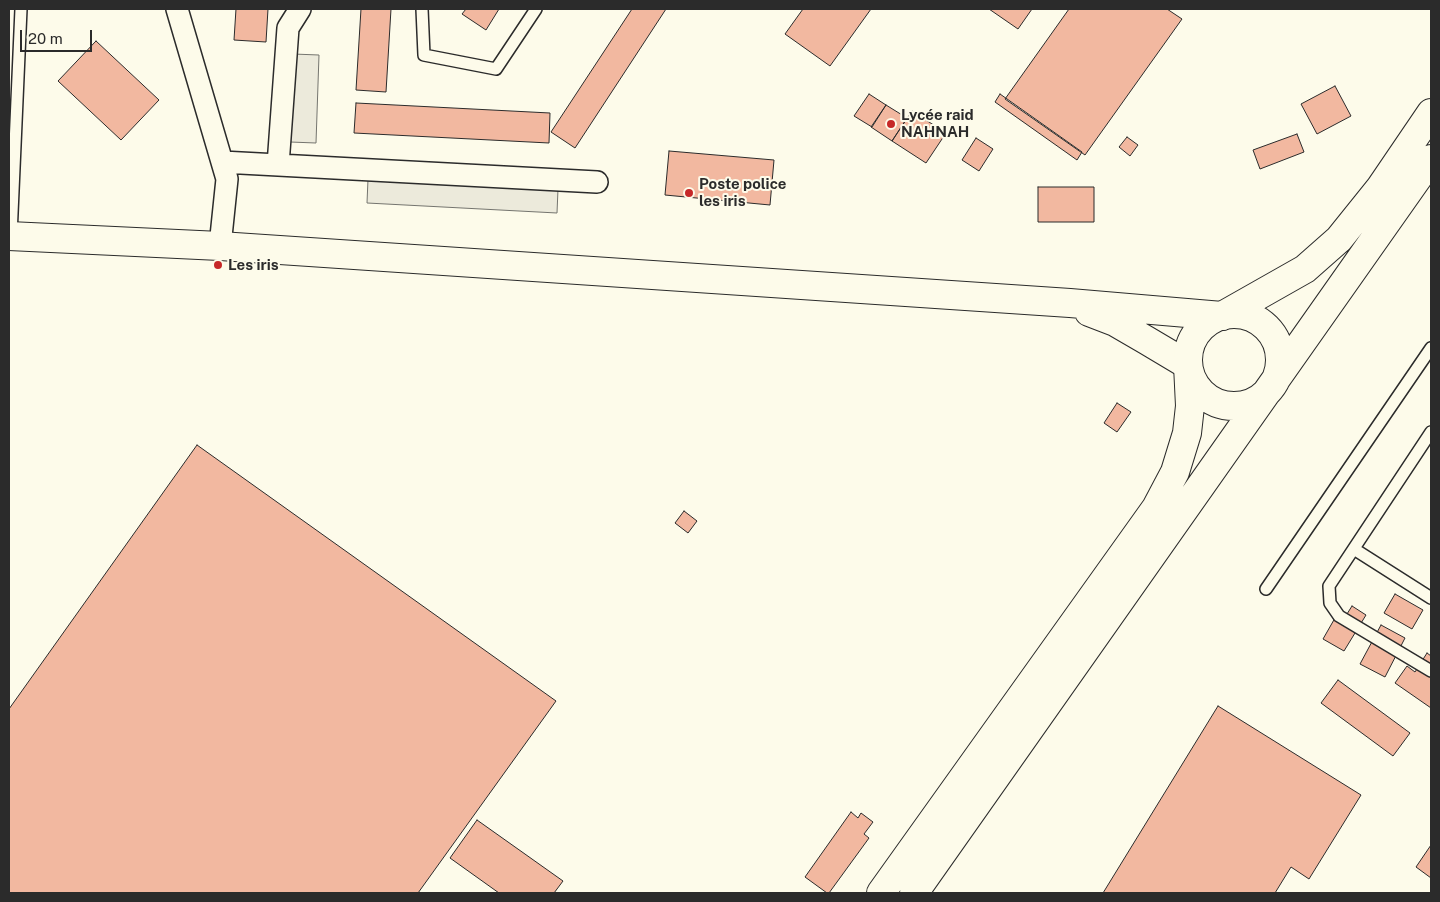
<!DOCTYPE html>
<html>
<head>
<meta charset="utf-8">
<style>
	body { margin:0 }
	#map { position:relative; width:1440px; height:902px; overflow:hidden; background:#fdfbea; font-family:"Public Sans",sans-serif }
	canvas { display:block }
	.frame { position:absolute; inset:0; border:10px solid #2b2b2b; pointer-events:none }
	.scale { position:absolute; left:20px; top:30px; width:72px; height:22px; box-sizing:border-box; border:2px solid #2b2b2b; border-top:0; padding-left:6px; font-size:15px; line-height:18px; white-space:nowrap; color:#2b2b2b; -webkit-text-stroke:4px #fdfbea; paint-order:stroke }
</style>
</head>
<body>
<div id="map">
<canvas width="1440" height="902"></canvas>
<div class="frame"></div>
<div class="scale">20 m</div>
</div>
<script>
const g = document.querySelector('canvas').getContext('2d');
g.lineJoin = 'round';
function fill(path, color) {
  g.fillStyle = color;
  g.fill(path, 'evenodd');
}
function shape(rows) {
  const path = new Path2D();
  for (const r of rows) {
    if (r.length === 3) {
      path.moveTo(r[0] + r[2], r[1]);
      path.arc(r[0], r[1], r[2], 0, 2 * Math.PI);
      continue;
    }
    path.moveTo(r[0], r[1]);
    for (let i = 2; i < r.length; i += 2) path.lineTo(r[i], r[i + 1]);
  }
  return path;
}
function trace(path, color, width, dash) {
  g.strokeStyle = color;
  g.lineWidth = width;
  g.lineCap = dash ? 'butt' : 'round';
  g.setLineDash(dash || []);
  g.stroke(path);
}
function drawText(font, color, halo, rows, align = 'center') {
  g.font = font + ' "Public Sans",sans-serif';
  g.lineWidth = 4;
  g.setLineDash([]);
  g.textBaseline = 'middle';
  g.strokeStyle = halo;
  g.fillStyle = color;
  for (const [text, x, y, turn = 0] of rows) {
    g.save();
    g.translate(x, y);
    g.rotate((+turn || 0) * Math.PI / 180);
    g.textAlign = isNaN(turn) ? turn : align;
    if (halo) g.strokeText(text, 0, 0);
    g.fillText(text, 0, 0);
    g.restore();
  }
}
const parking = shape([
	[293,54,319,55,316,143,290,142,293,54],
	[368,179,558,189,557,213,367,203,368,179]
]);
const building = shape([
	[236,9,268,9,266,42,234,40,236,9],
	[361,9,391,9,386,92,356,90,361,9],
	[466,9,499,9,486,30,462,14,466,9],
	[632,9,666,9,575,148,551,132,632,9],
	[803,9,871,9,830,66,785,34,803,9],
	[989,9,1032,9,1018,29,989,9],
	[1069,9,1167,9,1182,19,1085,155,1005,99,1069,9],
	[96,41,159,100,121,140,58,81,96,41],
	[1335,86,1351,116,1317,134,1301,104,1335,86],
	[869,94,886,105,872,127,854,116,869,94],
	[1000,94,1082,152,1077,160,995,102,1000,94],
	[356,103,550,113,549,143,354,133,356,103],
	[886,105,907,118,892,141,871,127,886,105],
	[912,111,946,133,926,163,892,141,912,111],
	[1297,134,1304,152,1260,169,1253,150,1297,134],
	[1127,137,1138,145,1130,156,1119,147,1127,137],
	[976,138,993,149,979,171,962,160,976,138],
	[669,151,774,160,770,205,665,195,669,151],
	[1038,187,1094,187,1094,222,1038,222,1038,187],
	[1117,403,1131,412,1117,432,1104,423,1117,403],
	[197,445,556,701,418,893,9,893,9,709,197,445],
	[684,511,697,521,688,533,675,523,684,511],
	[1395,594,1423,610,1412,629,1384,613,1395,594],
	[1352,606,1366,615,1344,651,1323,639,1335,618,1342,622,1352,606],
	[1381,625,1405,638,1385,677,1360,664,1381,625],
	[1427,653,1431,656,1431,708,1395,683,1407,666,1415,672,1427,653],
	[1338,680,1410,733,1393,756,1321,703,1338,680],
	[1218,706,1361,795,1309,879,1291,867,1275,893,1103,893,1218,706],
	[851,812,858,818,861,813,873,822,864,834,869,838,829,893,827,893,805,877,851,812],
	[477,820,563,881,554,893,499,893,450,858,477,820],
	[1431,845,1431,878,1416,867,1431,845]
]);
const lane = shape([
	[422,9,424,55,496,69,536,9],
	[11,236,21,9],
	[1431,432,1329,586,1330,603,1339,616,1431,671],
	[1354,549,1431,598],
	[1266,589,1431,348]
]);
const street = shape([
	[177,9,227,179,220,246],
	[222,162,597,182],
	[278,165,288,28,300,9]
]);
const secondary = shape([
	[9,236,220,246,1070,303,1222,316],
	[1089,312,1115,322,1146,340,1188,365]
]);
const highway = shape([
	[1234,360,46],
	[1222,316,1305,269,1339,239,1380,188,1431,113],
	[881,893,1156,508,1175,472,1187,433,1190,406,1188,365],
	[914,893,1431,159]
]);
const markers = [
	[891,124,5,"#c62828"],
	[689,193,5,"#c62828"],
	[218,265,5,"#c62828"]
];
const poiNames = [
	["Lycée raid",901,115],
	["NAHNAH",901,132],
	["Poste police",699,184],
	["les iris",699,201],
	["Les iris",228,265]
];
fill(parking, '#eceadb');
trace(parking, '#74746e', 1);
fill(building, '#f2b8a0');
trace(building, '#2b2b2b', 1);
trace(lane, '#2b2b2b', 14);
trace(street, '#2b2b2b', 24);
trace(secondary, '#2b2b2b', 30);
trace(highway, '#2b2b2b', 30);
trace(lane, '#fdfbea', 11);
trace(street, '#fdfbea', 21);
trace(secondary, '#fdfbea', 28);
trace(highway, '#fdfbea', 28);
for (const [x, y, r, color] of markers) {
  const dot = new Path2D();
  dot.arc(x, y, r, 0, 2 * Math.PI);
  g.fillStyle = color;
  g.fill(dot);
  trace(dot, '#fdfbea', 2);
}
drawText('bold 15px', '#2b2b2b', '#fdfbea', poiNames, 'left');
</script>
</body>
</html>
